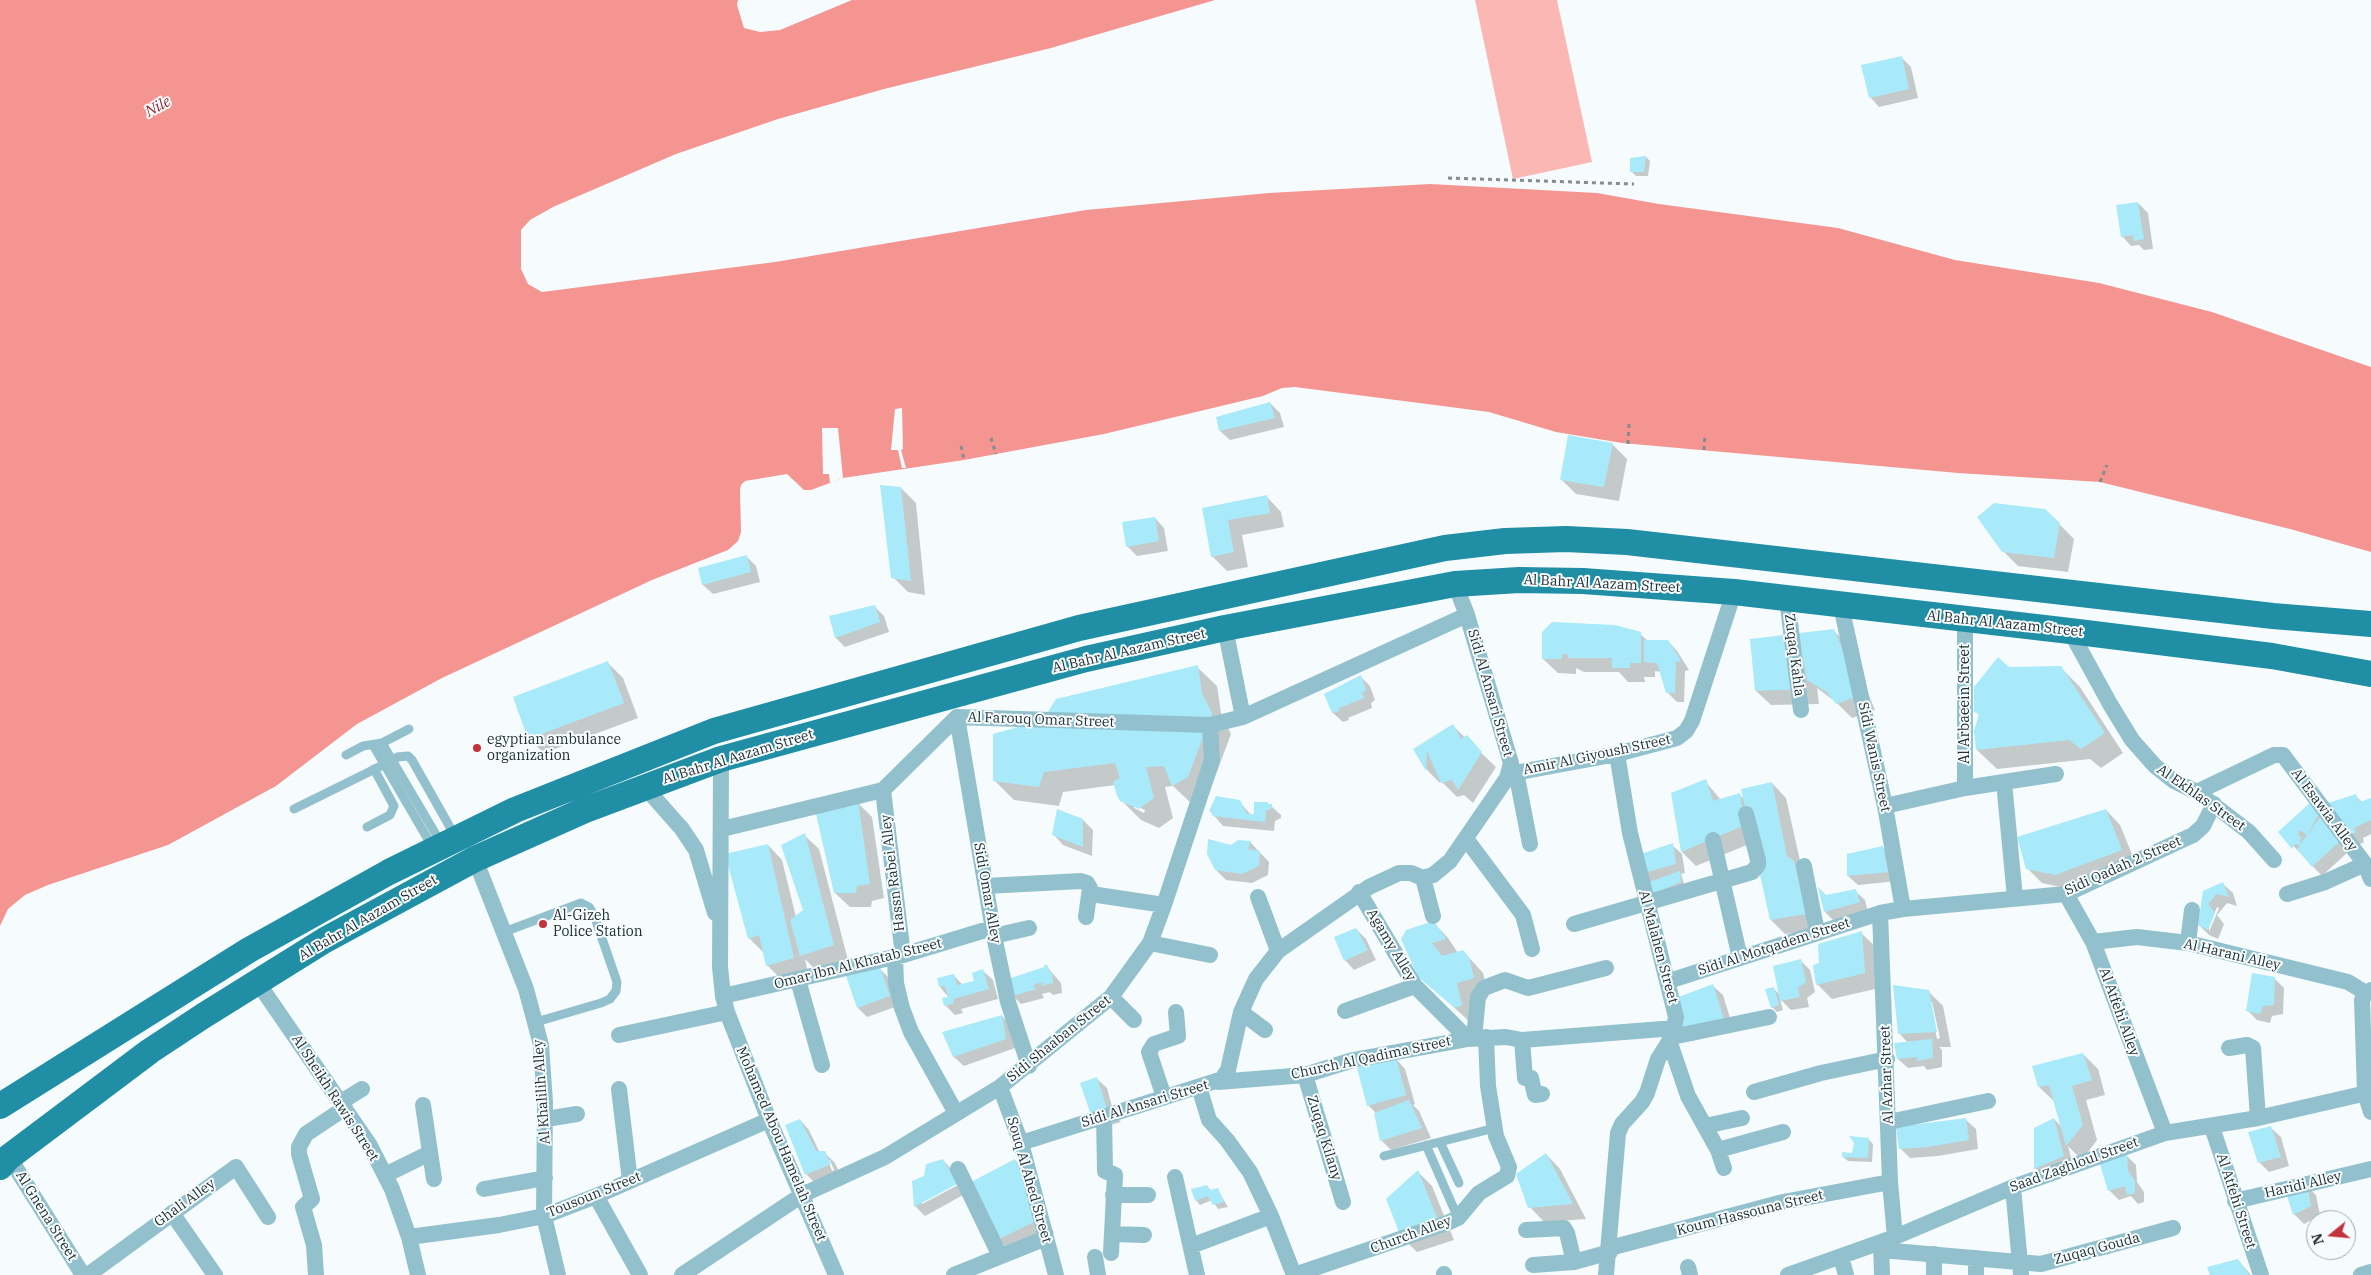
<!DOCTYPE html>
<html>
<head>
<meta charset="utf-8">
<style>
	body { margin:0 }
	#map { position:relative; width:2371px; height:1275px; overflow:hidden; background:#f6fcfd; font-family:"IBM Plex Serif",serif }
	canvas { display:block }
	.north { position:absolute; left:2306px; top:1210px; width:50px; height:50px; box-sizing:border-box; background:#f6fcfd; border:1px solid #a2aaac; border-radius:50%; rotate:253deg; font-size:14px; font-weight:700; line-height:20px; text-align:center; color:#232f32 }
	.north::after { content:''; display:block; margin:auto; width:18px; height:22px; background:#c3333c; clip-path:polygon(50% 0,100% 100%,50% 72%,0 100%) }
</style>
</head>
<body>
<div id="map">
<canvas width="2371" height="1275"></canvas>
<div class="north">N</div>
</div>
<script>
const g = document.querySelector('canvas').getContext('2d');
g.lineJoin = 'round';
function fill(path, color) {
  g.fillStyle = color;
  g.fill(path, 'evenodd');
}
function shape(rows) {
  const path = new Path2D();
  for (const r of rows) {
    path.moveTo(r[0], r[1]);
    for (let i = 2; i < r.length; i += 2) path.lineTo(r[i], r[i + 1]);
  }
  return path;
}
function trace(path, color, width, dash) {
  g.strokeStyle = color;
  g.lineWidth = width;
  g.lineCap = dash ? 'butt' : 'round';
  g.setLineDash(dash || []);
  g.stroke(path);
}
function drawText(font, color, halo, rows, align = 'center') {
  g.font = font + ' "IBM Plex Serif",serif';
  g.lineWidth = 4;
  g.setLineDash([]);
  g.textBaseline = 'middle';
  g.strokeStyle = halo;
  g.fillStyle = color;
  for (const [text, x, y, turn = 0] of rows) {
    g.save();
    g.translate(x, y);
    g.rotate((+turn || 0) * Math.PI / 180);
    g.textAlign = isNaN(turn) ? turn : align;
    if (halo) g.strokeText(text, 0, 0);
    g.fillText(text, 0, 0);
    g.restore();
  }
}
const green = shape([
	[1475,0,1557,0,1592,162,1513,179]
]);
const water = shape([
	[0,0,738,0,737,5,744,28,760,32,780,30,852,0,1215,0,1051,48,884,89,778,119,676,154,553,207,530,220,521,230,521,269,528,284,542,292,775,262,1086,210,1269,193,1430,184,1597,193,1659,204,1838,228,1955,260,2099,283,2212,312,2371,367,2371,552,2290,529,2100,482,1958,473,1622,443,1556,432,1489,412,1295,387,1282,388,1263,396,1104,434,964,460,843,478,811,490,804,490,787,474,745,481,741,485,740,490,741,532,738,541,728,550,652,580,442,678,357,724,276,786,168,845,48,885,25,895,8,909,0,926]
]);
const pier = shape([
	[902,408,903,449,901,450,906,468,902,468,898,450,891,450,895,409],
	[822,428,838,428,843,478,830,483,829,474,823,474]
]);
const shadow = shape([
	[1901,57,1911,67,1918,98,1879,107,1870,97],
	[1646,157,1650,161,1648,176,1636,176,1631,171],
	[2138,203,2148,213,2153,249,2144,250,2139,245,2131,246,2122,236],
	[1270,403,1280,413,1284,427,1230,440,1220,431],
	[1612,444,1627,459,1619,501,1576,494,1561,479],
	[901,488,916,503,925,595,908,592,893,577],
	[1267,497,1281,512,1284,527,1242,535,1248,567,1227,571,1212,556,1203,509],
	[2045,510,2074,539,2068,572,2018,566,2003,551],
	[1155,518,1164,528,1168,551,1137,556,1127,546],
	[746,556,756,566,760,582,713,594,703,585,699,569],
	[874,606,884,616,889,632,845,647,836,638,830,617],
	[1833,630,1848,645,1875,710,1852,718,1836,702,1817,688,1819,704,1771,705,1756,691],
	[1640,634,1648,641,1668,641,1677,651,1689,670,1685,671,1684,702,1677,702,1667,692,1661,672,1655,671,1655,677,1644,677,1645,682,1628,682,1619,672,1584,672,1576,668,1576,674,1558,673,1543,659],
	[608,663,623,678,638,718,544,753,529,739,514,698],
	[1197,667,1217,686,1221,713,1231,734,1208,796,1193,805,1173,786,1165,787,1173,818,1159,828,1141,820,1121,800,1115,785,1063,792,1059,806,1014,800,995,781],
	[1134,805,1145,810,1144,813,1134,808],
	[2060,667,2080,687,2123,753,2101,768,2090,759,1997,769,1977,750,1980,716,1975,711,2009,669],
	[1360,676,1370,686,1375,700,1371,703,1372,708,1348,718,1349,720,1343,722,1333,713,1325,694],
	[1453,726,1496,767,1473,803,1464,795,1457,797,1441,781,1440,783,1427,770,1415,750],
	[1705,781,1721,800,1740,795,1744,799,1772,783,1786,798,1802,870,1820,929,1785,934,1771,920,1754,842,1696,866,1682,852],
	[2356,796,2363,803,2371,799,2371,834,2363,838,2364,842,2356,846,2347,836],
	[1239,801,1251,815,1255,815,1267,803,1271,806,1281,815,1281,818,1275,821,1274,831,1223,826,1210,811],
	[857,802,872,817,884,898,872,901,871,907,850,907,835,893],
	[2313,802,2348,852,2322,876,2280,832],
	[2106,810,2120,825,2136,864,2070,889,2042,883,2027,868],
	[1083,820,1093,830,1092,856,1063,845,1054,835],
	[804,835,819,849,848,960,816,970,805,959,808,973,782,980,767,965,764,953,749,938,768,845,782,860,796,917,804,910],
	[1250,842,1269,862,1268,875,1252,883,1226,880,1216,870,1232,846],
	[1672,845,1682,854,1685,873,1681,874,1685,887,1654,899,1637,874],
	[1883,848,1893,857,1897,881,1858,885,1848,876],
	[2223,884,2233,893,2237,906,2227,903,2217,915,2224,924,2218,939,2209,935,2199,925,2204,892],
	[2217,907,2219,908,2209,932,2209,926],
	[1855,891,1865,900,1868,912,1834,921,1825,912],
	[1434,923,1448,938,1458,953,1463,951,1483,973,1488,993,1470,1022,1419,976],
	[1356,929,1366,939,1376,960,1354,970,1345,960],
	[1861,933,1876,947,1879,988,1832,999,1817,984,1820,964],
	[1801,961,1810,970,1815,992,1807,998,1809,1007,1791,1010,1780,999,1783,1010,1777,1012,1772,1007,1773,988,1780,995],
	[1047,967,1061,983,1062,993,1053,995,1050,992,1042,994,1044,998,1021,1004,1011,994],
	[879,968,889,978,898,1006,867,1017,858,1008],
	[983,971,993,980,998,999,961,1009,963,1013,955,1015,945,1005,949,998,940,987,953,975,963,985,976,981],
	[2274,978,2284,988,2283,1014,2272,1016,2270,1023,2257,1020,2247,1010],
	[1713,986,1723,995,1734,1031,1692,1041],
	[1928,991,1943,1006,1951,1047,1939,1047,1942,1050,1942,1067,1927,1070,1924,1066,1908,1068,1898,1059,1908,1043,1899,1033],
	[1930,1002,1932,1002,1940,1038,1937,1039],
	[1002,1016,1012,1026,1015,1048,964,1066,954,1057,944,1033],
	[2083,1054,2098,1069,2105,1095,2086,1100,2097,1140,2082,1160,2068,1146,2073,1165,2045,1178,2035,1168,2054,1119,2063,1128,2054,1101,2039,1087],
	[1396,1059,1405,1069,1415,1104,1413,1105,1419,1111,1431,1138,1391,1150,1381,1140,1376,1113,1368,1105],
	[1097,1079,1107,1088,1114,1114,1121,1122,1103,1127],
	[800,1120,809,1130,820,1153,825,1153,835,1163,840,1174,816,1184,806,1174],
	[828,1160,830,1160,834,1170,832,1171],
	[1966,1120,1976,1129,1978,1149,1938,1156,1910,1158,1900,1148],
	[2271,1128,2281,1137,2289,1166,2269,1172,2259,1162],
	[1868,1139,1873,1144,1872,1162,1848,1161,1843,1157,1853,1154,1855,1143],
	[1546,1154,1560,1169,1586,1219,1544,1222,1530,1207],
	[2126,1155,2136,1165,2137,1182,2144,1192,2144,1202,2138,1204,2131,1196,2119,1200,2109,1190],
	[943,1160,952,1170,959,1182,922,1201,922,1204,960,1184,965,1194,925,1216,915,1206,913,1182,925,1177],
	[1015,1160,1030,1175,1054,1233,1013,1254,998,1239],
	[1418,1172,1432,1186,1454,1240,1417,1252,1402,1237],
	[1207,1186,1211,1191,1217,1189,1228,1207,1218,1209,1212,1200,1200,1205,1196,1200],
	[2307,1186,2316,1195,2320,1215,2304,1224,2294,1214],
	[2238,1260,2251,1275,2211,1275]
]);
const building = shape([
	[1902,56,1909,89,1869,98,1861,65],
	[1646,156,1644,172,1630,172,1630,158],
	[2138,202,2144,239,2134,241,2133,235,2121,237,2116,205],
	[1270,402,1275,418,1219,431,1216,417],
	[1568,435,1613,443,1604,487,1560,480],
	[880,485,901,487,911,581,891,578],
	[1267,495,1270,513,1228,520,1234,552,1211,557,1202,508],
	[1994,503,2045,509,2060,523,2054,558,2002,552,1977,517],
	[1155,517,1159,541,1126,547,1122,522],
	[747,555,751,572,702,585,698,568],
	[875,605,880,622,835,638,829,616],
	[1552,622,1615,625,1641,632,1641,663,1630,663,1630,668,1612,668,1612,658,1568,658,1568,654,1562,654,1562,659,1542,659,1542,632],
	[1834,629,1861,695,1836,704,1827,692,1807,680,1799,638,1805,689,1755,691,1750,639],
	[1644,640,1668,640,1681,661,1676,662,1675,693,1666,693,1657,663,1644,662],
	[1998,657,2009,667,2061,666,2105,733,2081,749,2069,740,1976,750,1974,731,1979,714,1974,712,1974,687],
	[608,661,624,703,528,739,513,697],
	[1198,665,1202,693,1212,713,1188,777,1172,786,1164,766,1146,767,1154,798,1139,809,1120,801,1117,796,1113,782,1120,778,1115,763,1044,772,1039,787,993,781,993,734,1043,720,1056,699],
	[1361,675,1366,690,1362,693,1364,698,1339,708,1339,711,1332,713,1324,694],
	[1453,724,1461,739,1467,735,1482,752,1458,790,1452,780,1441,783,1427,751,1426,771,1413,749],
	[1706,779,1713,801,1740,793,1745,825,1681,852,1671,793],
	[1772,782,1787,856,1794,861,1806,914,1770,920,1741,789],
	[2356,794,2360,802,2371,798,2371,820,2354,828,2356,832,2346,837,2325,804],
	[1216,796,1240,800,1247,814,1254,814,1254,802,1268,802,1268,804,1272,804,1272,808,1266,811,1265,822,1212,816,1213,813,1209,811],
	[2313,800,2319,814,2307,835,2300,830,2298,834,2301,838,2300,845,2295,844,2292,849,2278,832],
	[858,801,870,884,857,886,856,893,834,893,816,814],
	[1057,809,1083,819,1083,847,1052,835],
	[2106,809,2122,850,2055,875,2026,869,2017,837],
	[2321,816,2339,842,2312,867,2297,849],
	[805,833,834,945,800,956,790,920,803,910,781,845],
	[1208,839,1231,845,1238,840,1251,841,1248,849,1260,851,1259,866,1242,874,1215,870,1207,854],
	[1673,843,1676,864,1636,875,1632,857],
	[768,844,794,958,766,966,759,935,748,939,725,854],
	[1883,846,1888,872,1847,876,1847,854],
	[1680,871,1681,882,1649,895,1644,884],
	[2223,882,2229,897,2217,894,2208,904,2215,913,2208,930,2198,925,2203,891],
	[1818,887,1826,895,1856,889,1860,902,1824,912],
	[1434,921,1446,939,1432,943,1442,956,1463,950,1469,957,1474,978,1457,983,1462,1005,1455,1008,1418,977,1401,939,1406,930],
	[1356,928,1368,950,1344,961,1334,937],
	[1862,931,1865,973,1816,985,1813,965,1819,963,1818,944],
	[1801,959,1806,982,1798,988,1800,997,1780,1001,1773,966],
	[1045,964,1048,966,1049,972,1052,972,1053,983,1042,986,1043,982,1033,985,1036,989,1013,996,1005,980,1044,967],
	[880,967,890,996,857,1008,844,970],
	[983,969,989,989,953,999,954,1003,944,1006,942,998,948,997,945,986,939,987,937,978,954,974,957,985,974,981,972,973],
	[2252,973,2275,977,2274,1005,2263,1006,2260,1014,2246,1011],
	[1713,984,1725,1022,1681,1032,1676,998],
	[1893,985,1929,990,1937,1032,1898,1034],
	[1774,987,1779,1005,1771,1008,1765,989],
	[1002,1015,1006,1039,953,1057,942,1032],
	[1932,1039,1933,1058,1917,1061,1917,1057,1897,1059,1894,1043],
	[2083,1053,2092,1080,2072,1086,2083,1125,2066,1146,2049,1085,2038,1087,2032,1066],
	[1396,1058,1406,1095,1367,1106,1357,1068],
	[1097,1077,1107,1109,1092,1118,1080,1083],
	[1409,1100,1422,1128,1380,1141,1374,1113],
	[1966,1118,1969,1140,1928,1147,1899,1149,1896,1127],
	[2054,1118,2064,1156,2034,1169,2034,1128],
	[800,1119,816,1151,825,1151,831,1164,805,1175,785,1125],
	[2271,1126,2281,1157,2258,1163,2248,1132],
	[1849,1136,1869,1138,1868,1158,1842,1157,1842,1152,1852,1153,1854,1143],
	[1546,1153,1573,1204,1528,1208,1516,1174],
	[2127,1154,2128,1171,2135,1181,2135,1193,2127,1195,2125,1186,2108,1191,2099,1161],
	[943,1159,957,1184,914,1207,912,1181,924,1176,926,1164],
	[1015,1159,1040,1219,997,1240,971,1182],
	[1418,1170,1440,1225,1399,1232,1386,1199],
	[2307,1184,2311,1206,2293,1215,2285,1189],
	[1207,1185,1209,1190,1218,1188,1224,1202,1213,1205,1208,1196,1195,1201,1191,1189],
	[2238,1259,2249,1275,2210,1275,2207,1267]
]);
const path = shape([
	[1448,178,1634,184],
	[991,438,996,454],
	[1628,444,1629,423],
	[961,446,964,460],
	[1704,450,1705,434],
	[2100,482,2107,465]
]);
const lane = shape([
	[382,743,441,843],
	[373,745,433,848],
	[346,755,363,746,382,743,409,729],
	[398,757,408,756,412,760,455,836],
	[294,809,377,768],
	[367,827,390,815,394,806,374,769],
	[504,932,581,903,589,907,594,915,617,982,616,991,610,999,601,1003,536,1022],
	[1440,1142,1459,1183],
	[1426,1145,1458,1218],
	[1384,1156,1495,1128]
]);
const street = shape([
	[1787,599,1801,710],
	[1841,606,1885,806,1903,909],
	[1225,628,1243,717],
	[2070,631,2110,704,2132,740,2155,766,2174,781,2197,792,2249,832,2274,860],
	[957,717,994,936,1008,1002,1029,1066],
	[721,759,720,967,723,996,727,1012,769,1120,836,1275],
	[1516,772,1530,844],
	[1509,774,1617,754,1677,738,1686,731,1692,721,1734,592],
	[2004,782,2015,898],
	[644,786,682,829,696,850,715,913],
	[1965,788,1965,620],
	[883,790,903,955],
	[2197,792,2274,755,2283,755,2365,864,2371,879],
	[1885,806,1965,788,2056,774],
	[722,829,883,790,957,717,1210,725,1243,717,1467,615],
	[1467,840,1523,915,1532,949],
	[1713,840,1740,958],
	[475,859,526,989,541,1045,545,1102,544,1216,558,1275],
	[1804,866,1817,932],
	[1423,878,1433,916],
	[986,886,1081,881,1087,883,1090,888,1086,917],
	[1359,892,1415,986,1468,1039],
	[1091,894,1164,905],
	[2066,894,2093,942,2165,1133],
	[2287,894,2325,882,2365,864],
	[1258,897,1278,951],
	[1880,913,1890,1182,1895,1237],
	[1574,924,1752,872,1758,865,1758,860,1746,814],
	[994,936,1029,928],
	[2093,942,2137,937,2188,943,2348,982,2366,993],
	[1150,943,1210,955],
	[2188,943,2192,910],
	[895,957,896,983,902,1008,911,1032,956,1113],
	[798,980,822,1065],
	[1669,981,1880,913,1903,909,2066,894,2193,835,2203,826,2214,804],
	[258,983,369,1144,392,1189,409,1237,418,1275],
	[2371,990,2366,993,2362,1000,2365,1093,2371,1112],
	[723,996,903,955,992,928],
	[1111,997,1134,1020],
	[1345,1011,1415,986],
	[1241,1012,1265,1030],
	[619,1035,727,1012],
	[1672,1037,1769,1017],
	[1474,1038,1478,997,1484,988,1505,980,1528,988,1606,968],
	[1522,1040,1525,1078,1531,1078,1535,1095,1542,1094],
	[1670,1043,1688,1096,1718,1150,1724,1168],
	[2229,1048,2247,1045,2253,1048,2258,1118],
	[1305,1075,1343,1202],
	[1218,1082,1305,1075,1353,1060,1468,1039,1506,1037,1522,1040,1675,1028],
	[1000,1087,1021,1143,1056,1275],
	[1199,1087,1209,1120,1227,1140,1250,1172,1271,1216,1294,1275],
	[619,1089,630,1181],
	[1754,1092,1821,1073,1887,1059],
	[1164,1097,1149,1052,1154,1044,1178,1036,1176,1012],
	[341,1102,362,1089],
	[423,1105,434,1179],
	[1104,1116,1105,1171,1115,1175,1111,1253],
	[546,1119,577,1114],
	[1889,1122,1988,1101],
	[1705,1126,1742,1118],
	[2212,1127,2261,1275],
	[1021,1143,1222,1079,1228,1070,1241,1012,1256,979,1278,951,1369,887,1399,873,1411,873,1423,878,1433,875,1450,861,1507,778,1511,763,1467,615,1455,584],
	[1718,1150,1783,1132],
	[9,1157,83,1275],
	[958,1169,1000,1256],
	[385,1175,430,1153],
	[1175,1177,1197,1275],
	[2013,1187,2021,1275],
	[484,1189,545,1178],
	[1113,1195,1148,1195],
	[596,1196,640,1275],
	[2235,1201,2371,1169],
	[172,1213,215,1275],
	[1526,1230,1564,1228,1567,1233,1574,1262],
	[1112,1234,1144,1235],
	[409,1237,499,1225,544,1216,596,1196,769,1120],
	[1881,1242,1882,1275],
	[1191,1246,1271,1216],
	[1610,1248,1783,1202,1890,1182],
	[1882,1250,2041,1264,2173,1228],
	[1095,1257,1098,1275],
	[1841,1257,1846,1275],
	[1976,1258,1976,1275],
	[1533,1265,1574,1262,1610,1252],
	[1688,1267,1690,1275],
	[1444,1274,1444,1275],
	[88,1275,236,1167,268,1217],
	[316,1275,314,1245,303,1207,312,1199,299,1154,299,1147,306,1134,345,1108],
	[682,1275,802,1195,885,1157,1000,1087,1111,997,1150,943,1164,905,1212,760,1210,725],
	[954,1275,1046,1238],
	[1294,1275,1447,1223,1458,1218,1479,1193,1507,1176,1509,1167,1496,1136,1488,1086,1486,1037],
	[1606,1275,1618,1133,1622,1124,1642,1102,1647,1093,1658,1059,1672,1037,1676,1017,1630,833,1617,754],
	[1788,1275,1895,1237,2013,1187,2165,1133,2258,1118,2371,1092],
	[1934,1275,1934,1254],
	[2361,1275,2371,1272]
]);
const primary = shape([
	[0,1106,249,950,389,872,515,810,714,731,1079,628,1445,548,1505,541,1566,539,1627,542,2273,616,2371,624],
	[0,1167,9,1157,150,1051,203,1016,325,940,475,859,585,810,721,759,1086,659,1225,628,1455,584,1519,580,1583,581,1734,592,2070,631,2272,656,2371,674]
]);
const laneBridge = shape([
	[377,768,398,757]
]);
const markers = [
	[477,748,5,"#c3333c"],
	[543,924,5,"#c3333c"]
];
const streetNames = [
	["Al Bahr Al Aazam Street",1602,584,3],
	["Al Bahr Al Aazam Street",2005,624,6],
	["Al Bahr Al Aazam Street",1129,651,-13],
	["Zuqaq Kahla",1794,655,83],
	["Sidi Al Ansari Street",1490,693,74],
	["Al Arbaeein Street",1965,704,-90],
	["Al Farouq Omar Street",1041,720,2],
	["Amir Al Giyoush Street",1597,755,-12],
	["Al Bahr Al Aazam Street",738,757,-17],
	["Sidi Wanis Street",1874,757,78],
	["Al Ekhlas Street",2201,798,35],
	["Al Esawia Alley",2324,810,53],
	["Sidi Qadah 2 Street",2123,866,-24],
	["Hassn Rabei Alley",893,873,-97],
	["Sidi Omar Alley",987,893,80],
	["Al Bahr Al Aazam Street",368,918,-30],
	["Agamy Alley",1391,945,59],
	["Al Malahen Street",1658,947,75],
	["Sidi Al Motqadem Street",1774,947,-18],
	["Al Harani Alley",2232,955,13],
	["Omar Ibn Al Khatab Street",858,964,-14],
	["Al Atfehi Alley",2119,1012,70],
	["Sidi Shaaban Street",1059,1039,-39],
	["Church Al Qadima Street",1371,1058,-12],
	["Al Azhar Street",1887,1075,-92],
	["Al Khalilih Alley",542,1092,-94],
	["Al Sheikh Rawis Street",335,1098,57],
	["Sidi Al Ansari Street",1145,1104,-17],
	["Zuqaq Kilany",1324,1138,73],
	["Mohamed Abou Hamelah Street",781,1144,67],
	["Saad Zaghloul Street",2074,1165,-20],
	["Souq Al Ahed Street",1029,1180,74],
	["Haridi Alley",2303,1185,-13],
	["Tousoun Street",594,1195,-22],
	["Al Atfehi Street",2236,1201,72],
	["Ghali Alley",185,1203,-36],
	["Koum Hassouna Street",1750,1213,-14],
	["Al Gnena Street",46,1216,58],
	["Church Alley",1411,1235,-20],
	["Zuqaq Gouda",2097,1249,-15]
];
const poiNames = [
	["egyptian ambulance",487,740],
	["organization",487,756],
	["Al-Gizeh",553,916],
	["Police Station",553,932]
];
const waterNames = [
	["Nile",158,107,-29]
];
fill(green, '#fab7b4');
fill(water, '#f59592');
fill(pier, '#f6fcfd');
fill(shadow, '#0003');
fill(building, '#a8eafa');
trace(path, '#838d8f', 3, [4, 4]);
trace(lane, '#92c1cd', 9);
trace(street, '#92c1cd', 16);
trace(primary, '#208fa5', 26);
trace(laneBridge, '#92c1cd', 9);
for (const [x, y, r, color] of markers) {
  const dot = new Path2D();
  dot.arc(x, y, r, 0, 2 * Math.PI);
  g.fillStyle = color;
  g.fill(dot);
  trace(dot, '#f6fcfd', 2);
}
drawText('14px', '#232f32', '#f6fcfd', streetNames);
drawText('14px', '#232f32', '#f6fcfd', poiNames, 'left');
drawText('italic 15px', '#92232a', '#f6fcfd', waterNames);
</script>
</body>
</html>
